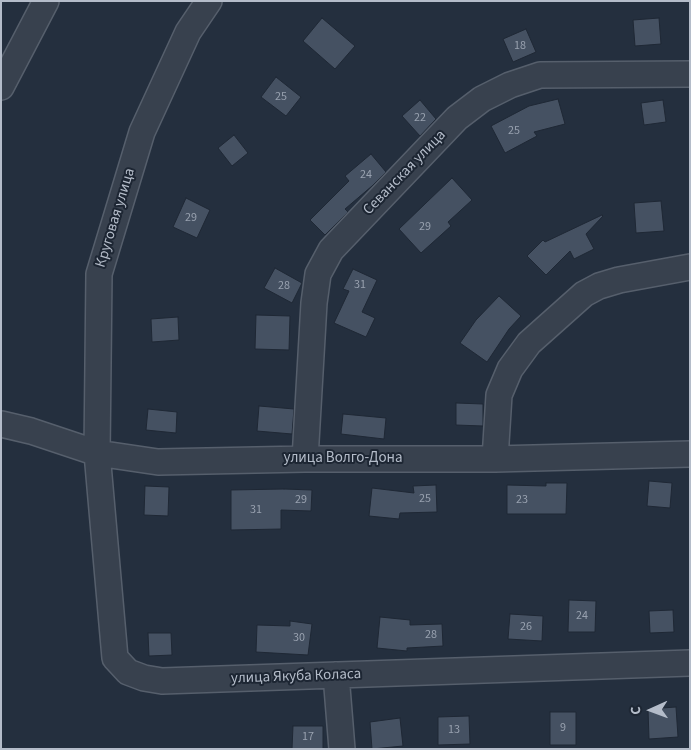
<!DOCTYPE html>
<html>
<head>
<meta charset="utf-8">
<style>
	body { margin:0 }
	#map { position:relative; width:691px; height:750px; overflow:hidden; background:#242f3e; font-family:"Source Sans 3",sans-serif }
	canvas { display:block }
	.frame { position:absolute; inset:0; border:2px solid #b4bcc9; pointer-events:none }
	.north { position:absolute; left:626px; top:685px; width:50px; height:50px; -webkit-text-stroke:4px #1d2633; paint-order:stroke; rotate:268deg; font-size:14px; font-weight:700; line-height:20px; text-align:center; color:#b4bcc9 }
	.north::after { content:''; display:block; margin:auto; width:18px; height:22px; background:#b4bcc9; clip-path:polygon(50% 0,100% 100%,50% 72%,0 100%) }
</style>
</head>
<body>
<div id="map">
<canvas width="691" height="750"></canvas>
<div class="frame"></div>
<div class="north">С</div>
</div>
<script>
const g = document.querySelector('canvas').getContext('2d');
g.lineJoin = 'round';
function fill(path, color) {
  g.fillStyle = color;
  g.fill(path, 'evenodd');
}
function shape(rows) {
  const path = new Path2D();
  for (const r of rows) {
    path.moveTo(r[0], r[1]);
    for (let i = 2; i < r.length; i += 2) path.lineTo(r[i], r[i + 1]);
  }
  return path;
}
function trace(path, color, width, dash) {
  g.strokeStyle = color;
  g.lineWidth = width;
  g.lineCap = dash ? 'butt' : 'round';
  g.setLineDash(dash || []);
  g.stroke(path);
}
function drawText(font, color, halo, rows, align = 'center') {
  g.font = font + ' "Source Sans 3",sans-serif';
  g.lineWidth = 4;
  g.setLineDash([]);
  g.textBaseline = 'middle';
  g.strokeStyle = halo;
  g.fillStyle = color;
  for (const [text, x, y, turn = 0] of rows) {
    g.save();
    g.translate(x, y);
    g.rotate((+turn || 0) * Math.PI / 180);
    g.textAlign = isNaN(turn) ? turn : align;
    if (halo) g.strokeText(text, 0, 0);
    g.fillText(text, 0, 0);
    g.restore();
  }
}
const building = shape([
	[322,18,355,46,335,69,303,41,322,18],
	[659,18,661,44,635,46,633,20,659,18],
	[526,29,536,52,513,62,503,39,526,29],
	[276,77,301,97,286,116,261,97,276,77],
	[558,99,565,124,534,132,537,136,505,153,491,126,529,106,558,99],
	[420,100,436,119,420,136,402,116,420,100],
	[663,100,666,122,644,125,641,103,663,100],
	[234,135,248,153,232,166,218,148,234,135],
	[371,154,386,172,372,186,345,209,348,212,325,235,310,220,349,181,345,176,371,154],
	[452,178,472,200,448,222,451,226,421,253,399,229,452,178],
	[186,198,210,210,197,238,173,227,186,198],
	[661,201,664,231,636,233,634,203,661,201],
	[602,215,603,216,586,234,594,249,574,259,570,251,546,275,527,256,543,240,545,242,602,215],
	[275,268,302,283,292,303,264,288,275,268],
	[353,269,377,280,362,312,375,318,366,337,334,323,349,291,343,289,353,269],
	[499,296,521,316,509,329,487,362,460,343,476,320,499,296],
	[256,315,290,316,289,350,255,349,256,315],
	[178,317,179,340,152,342,151,319,178,317],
	[456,403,483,404,483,426,456,425,456,403],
	[259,406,294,409,292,434,257,431,259,406],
	[148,409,177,412,176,433,146,430,148,409],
	[343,414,386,418,384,439,341,434,343,414],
	[649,481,672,483,670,508,647,506,649,481],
	[546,483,567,483,566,514,507,514,507,485,546,486,546,483],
	[436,485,437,512,400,513,399,519,369,516,372,488,414,493,413,486,436,485],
	[145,486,169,487,168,516,144,515,145,486],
	[284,489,312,490,311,511,281,510,281,529,231,530,231,490,284,489],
	[569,600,596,601,595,632,568,632,569,600],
	[673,610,674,632,650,633,649,611,673,610],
	[510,614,543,616,542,641,508,639,510,614],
	[380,617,410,620,410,625,442,624,443,646,407,648,407,651,377,648,380,617],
	[290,621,312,624,308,655,256,652,257,625,290,626,290,621],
	[148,633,171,633,172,655,149,656,148,633],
	[676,707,678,737,649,739,648,709,676,707],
	[550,712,576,712,576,745,550,745,550,712],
	[469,716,470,744,438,745,438,717,469,716],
	[400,718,403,746,372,749,370,722,400,718],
	[293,726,323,726,323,749,292,749,293,726]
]);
const minor = shape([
	[209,1,188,32,142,132,99,274,97,453,115,658,128,672,144,678,162,681,690,663],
	[1,87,46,1],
	[1,424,31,431,97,453,158,462,305,459,495,459,690,454],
	[305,459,314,303,318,274,331,250,457,118,482,99,510,85,540,75,690,74],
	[495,459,499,395,510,369,529,343,584,294,599,286,619,280,690,267],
	[336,675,342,749]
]);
const numberNames = [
	["18",520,46],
	["25",281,97],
	["22",420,118],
	["25",514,131],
	["24",366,175],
	["29",191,218],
	["29",425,227],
	["31",360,285],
	["28",284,286],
	["25",425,499],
	["29",301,500],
	["23",522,500],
	["31",256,510],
	["24",582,616],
	["26",526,627],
	["28",431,635],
	["30",299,638],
	["9",563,728],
	["13",454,730],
	["17",308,737]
];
const streetNames = [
	["Севанская улица",405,173,-46],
	["Круговая улица",116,218,-73],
	["улица Волго-Дона",343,459],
	["улица Якуба Коласа",296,677,-2]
];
fill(building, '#455162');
trace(building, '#1f2835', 1);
trace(minor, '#565f6c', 28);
trace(minor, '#38414e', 25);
drawText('12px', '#98a1af', null, numberNames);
drawText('15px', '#b4bcc9', '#1d2633', streetNames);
</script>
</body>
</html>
